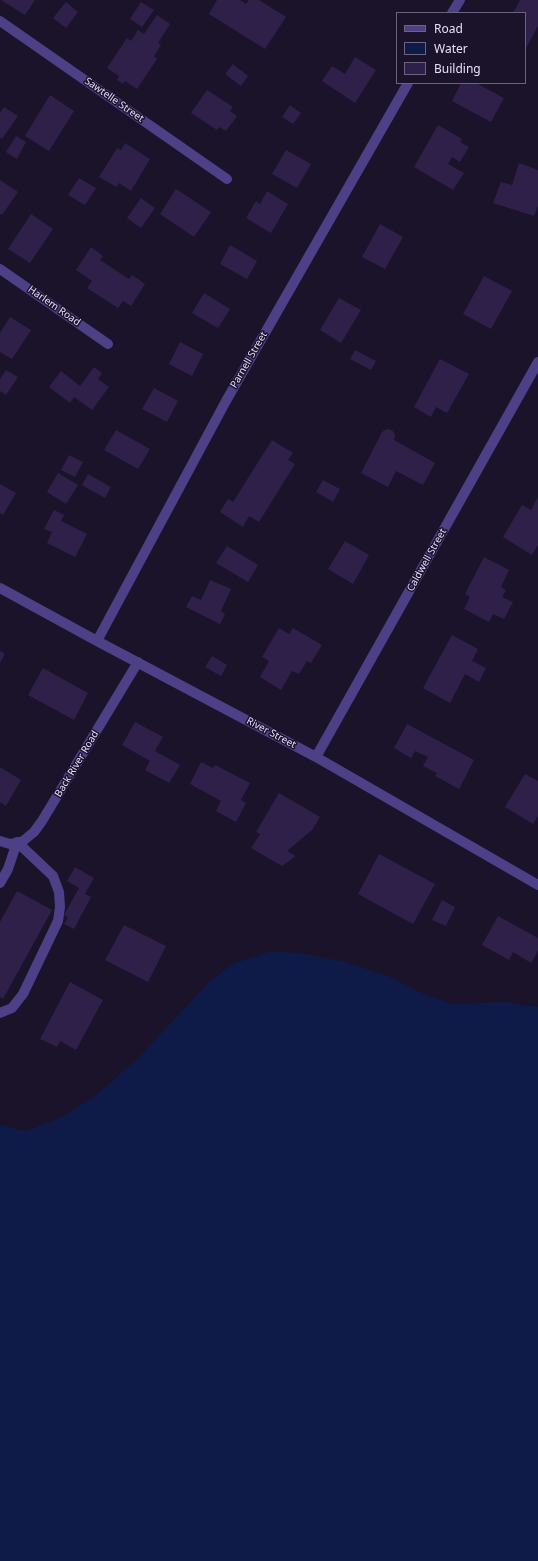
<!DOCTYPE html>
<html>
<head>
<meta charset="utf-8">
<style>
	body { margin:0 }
	#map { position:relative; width:538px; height:1561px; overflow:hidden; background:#1a132a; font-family:"Noto Sans",sans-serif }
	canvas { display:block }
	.legend { position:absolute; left:396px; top:12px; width:130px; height:72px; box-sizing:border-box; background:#1a132a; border:1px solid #6c647e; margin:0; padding:5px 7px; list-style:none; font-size:12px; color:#e6defd }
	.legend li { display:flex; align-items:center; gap:8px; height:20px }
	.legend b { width:20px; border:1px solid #6c647e }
</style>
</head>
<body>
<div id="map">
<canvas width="538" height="1561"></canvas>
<ul class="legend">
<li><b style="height:5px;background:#4e4087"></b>Road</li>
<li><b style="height:11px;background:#0e1a48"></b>Water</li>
<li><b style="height:11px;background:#2f204a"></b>Building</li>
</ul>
</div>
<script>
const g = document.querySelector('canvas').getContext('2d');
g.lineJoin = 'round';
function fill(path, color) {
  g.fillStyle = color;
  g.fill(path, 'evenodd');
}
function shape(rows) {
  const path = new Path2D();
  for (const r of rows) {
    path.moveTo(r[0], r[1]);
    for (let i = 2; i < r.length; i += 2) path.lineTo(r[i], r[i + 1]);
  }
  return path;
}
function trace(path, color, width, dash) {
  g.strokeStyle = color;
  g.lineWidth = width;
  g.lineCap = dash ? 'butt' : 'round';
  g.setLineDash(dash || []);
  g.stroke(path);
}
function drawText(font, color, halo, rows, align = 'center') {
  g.font = font + ' "Noto Sans",sans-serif';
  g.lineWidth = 3;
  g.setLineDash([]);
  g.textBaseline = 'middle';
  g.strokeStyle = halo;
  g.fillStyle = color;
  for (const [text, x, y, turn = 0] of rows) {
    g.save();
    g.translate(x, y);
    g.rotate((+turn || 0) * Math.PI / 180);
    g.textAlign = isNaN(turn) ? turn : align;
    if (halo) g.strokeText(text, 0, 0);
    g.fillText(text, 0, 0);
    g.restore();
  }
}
const water = shape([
	[272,951,299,953,342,961,388,976,426,995,453,1004,505,1002,538,1007,538,1561,0,1561,0,1125,26,1131,64,1116,95,1096,138,1058,209,982,232,964]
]);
const building = shape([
	[1,0,35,0,25,15],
	[217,0,240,0,246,4,249,0,259,0,286,17,265,49,209,14],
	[520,0,538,0,538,26,525,50,525,13,513,13],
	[66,2,78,12,66,28,53,18],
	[141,2,154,10,142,27,130,19],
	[157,15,170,24,158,43,161,45,154,56,157,59,137,89,125,81,123,84,117,80,119,76,107,68,127,38,131,41,138,30,144,34],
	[355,57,376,70,355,103,322,81,332,66,345,74],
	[233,64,248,76,241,86,225,74],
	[461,83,476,83,504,98,491,122,452,101],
	[207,90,233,107,230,111,237,116,226,131,219,127,217,130,191,113],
	[50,95,74,111,49,151,25,136],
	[290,105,301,113,293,124,282,117],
	[4,107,18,116,2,139,0,138,0,113],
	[438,125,462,139,460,142,469,147,460,162,452,157,448,164,464,173,453,190,414,167],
	[16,136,26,142,17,159,6,152],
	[125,143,150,159,131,191,119,183,117,187,99,177,117,148,121,150],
	[286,150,311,164,297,188,272,174],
	[519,163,538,170,538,206,534,216,493,203,501,182,512,185],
	[79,178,96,188,85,205,68,195],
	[0,180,18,192,2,215,0,214],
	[176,189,211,212,194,237,160,214],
	[267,191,288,204,271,233,246,218,256,201,260,204],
	[141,198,155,208,141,228,127,218],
	[31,214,53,229,30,263,8,249],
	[380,224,403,237,385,269,362,257],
	[230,245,257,261,247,279,220,264],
	[91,247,103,256,100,260,129,279,132,275,145,284,131,306,123,301,118,308,87,288,92,281,76,270],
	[484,276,512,291,491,329,463,314],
	[204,293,230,309,218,328,192,313],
	[339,298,361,310,341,343,320,330],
	[10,317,31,330,12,359,0,352,0,333],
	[180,342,203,354,192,376,169,364],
	[355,350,376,361,371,370,350,359],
	[440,359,469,374,447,413,436,407,431,417,414,407],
	[94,367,102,373,98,379,109,387,92,410,74,397,70,403,49,387,61,371,80,386],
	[6,370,18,377,6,395,0,391,0,379],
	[154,388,178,401,167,422,142,409],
	[387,429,391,430,394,432,395,436,394,440,435,463,423,485,396,471,388,487,361,473,382,432],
	[116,430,150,449,138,469,104,450],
	[272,440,293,453,288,460,295,464,259,522,249,516,243,527,220,512,228,499,233,502],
	[69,455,83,462,75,477,61,470],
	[58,473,78,485,66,504,47,492],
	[88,474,111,487,105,498,82,485],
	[323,480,340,489,333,502,316,492],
	[0,484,16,493,3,515,0,513],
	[538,497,538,545,532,555,503,537,522,505,531,510],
	[54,510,64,515,61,521,87,534,75,557,47,543,52,532,44,529],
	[345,541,369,555,353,584,328,569],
	[227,546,258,565,248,582,216,563],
	[484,557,509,570,501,587,506,590,502,597,513,602,504,619,493,614,489,622,464,609,470,597,465,594],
	[210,580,231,589,221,611,225,614,220,624,186,607,192,596,201,600],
	[279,628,289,634,293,628,322,645,311,663,307,661,299,674,292,671,281,690,260,677,269,661,262,657],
	[452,635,478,649,472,661,486,668,479,682,465,674,450,703,423,688],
	[0,651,5,654,0,663],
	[212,656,227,665,221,676,205,667],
	[43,668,88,693,74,720,28,695],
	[135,722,163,737,155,751,180,765,169,783,145,770,150,761,122,745],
	[407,724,474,760,459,789,435,776,437,773,423,766,428,757,415,751,411,758,394,748],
	[201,762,213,768,215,765,250,783,241,800,246,803,236,822,216,811,221,801,190,784],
	[0,767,21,780,6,806,0,802],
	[525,774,538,781,538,816,533,824,505,807],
	[279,793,320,817,312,830,287,851,296,856,282,866,251,848,260,834,256,832],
	[379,854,435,884,413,924,358,894],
	[75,867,94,878,85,894,91,897,74,929,64,924,68,917,64,915,79,888,67,881],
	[17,891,52,910,3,999,0,997,0,922],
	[442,900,455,907,446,926,432,920],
	[498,916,538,938,538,951,531,963,513,952,509,960,482,945],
	[124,925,166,946,148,982,105,960],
	[70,982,103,1000,76,1050,60,1041,57,1047,40,1039]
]);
const minor = shape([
	[452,13,460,0],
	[0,21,227,179],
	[0,269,108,344],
	[0,588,97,641,316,757,538,885],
	[97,641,226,401,408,83],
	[316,757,538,362],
	[0,841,10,844,23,841,34,832,42,821,138,662],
	[0,883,8,869,17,842,53,876,59,892,60,907,58,921,23,994,12,1008,0,1013]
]);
const streetNames = [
	["Sawtelle Street",114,100,35],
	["Harlem Road",54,306,35],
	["Parnell Street",249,360,-60],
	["Caldwell Street",427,560,-61],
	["River Street",271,733,28],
	["Back River Road",77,764,-59]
];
fill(water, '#0e1a48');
fill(building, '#2f204a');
trace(minor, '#4e4087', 10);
drawText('10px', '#e6defd', '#1a132a', streetNames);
</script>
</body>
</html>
